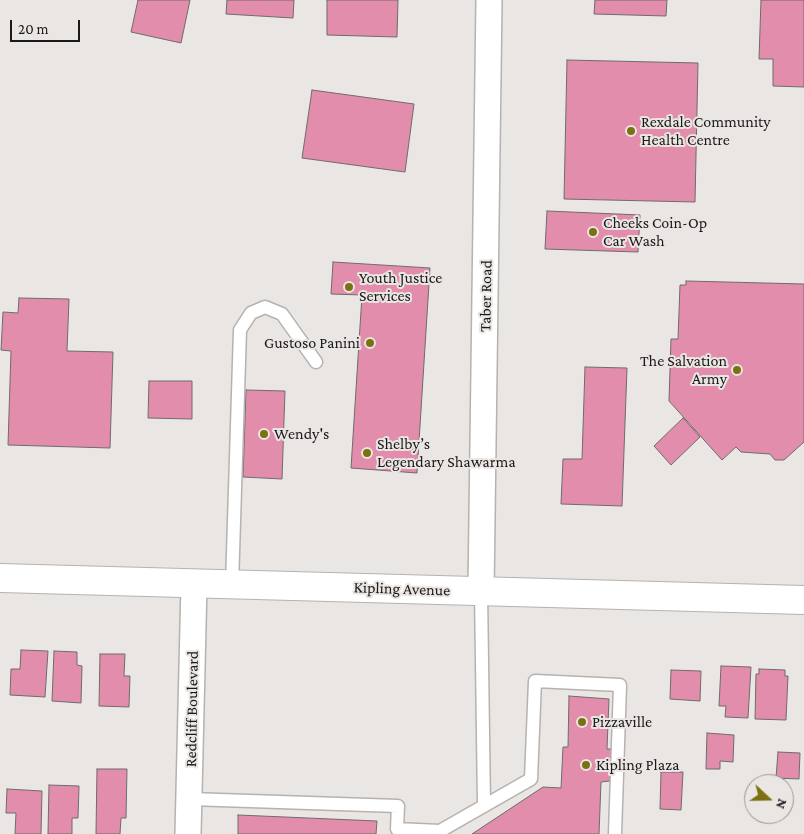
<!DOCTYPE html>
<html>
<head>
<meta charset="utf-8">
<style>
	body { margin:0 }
	#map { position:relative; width:804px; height:834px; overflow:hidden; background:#eae6e4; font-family:"Crimson Pro",serif }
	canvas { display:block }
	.north { position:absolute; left:744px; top:774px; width:50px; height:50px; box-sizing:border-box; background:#eae6e4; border:1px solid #979492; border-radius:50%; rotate:111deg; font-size:14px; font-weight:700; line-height:20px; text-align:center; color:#1b1918 }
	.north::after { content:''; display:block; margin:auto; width:18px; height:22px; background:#7c7111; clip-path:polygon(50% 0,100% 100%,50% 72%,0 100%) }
	.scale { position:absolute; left:10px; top:20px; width:70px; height:22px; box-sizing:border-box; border:2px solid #1b1918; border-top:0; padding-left:6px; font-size:15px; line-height:18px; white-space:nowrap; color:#1b1918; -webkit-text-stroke:4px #eae6e4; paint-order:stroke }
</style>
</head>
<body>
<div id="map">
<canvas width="804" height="834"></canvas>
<div class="north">N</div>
<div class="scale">20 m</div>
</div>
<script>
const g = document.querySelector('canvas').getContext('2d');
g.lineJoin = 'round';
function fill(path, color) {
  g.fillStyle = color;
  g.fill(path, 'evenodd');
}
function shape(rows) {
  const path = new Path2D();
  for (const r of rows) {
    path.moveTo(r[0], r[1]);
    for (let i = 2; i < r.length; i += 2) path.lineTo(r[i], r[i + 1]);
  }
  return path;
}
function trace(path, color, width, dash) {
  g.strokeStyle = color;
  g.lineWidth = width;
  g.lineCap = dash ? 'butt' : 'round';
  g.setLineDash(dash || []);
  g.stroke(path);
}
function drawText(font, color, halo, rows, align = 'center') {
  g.font = font + ' "Crimson Pro",serif';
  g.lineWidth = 4;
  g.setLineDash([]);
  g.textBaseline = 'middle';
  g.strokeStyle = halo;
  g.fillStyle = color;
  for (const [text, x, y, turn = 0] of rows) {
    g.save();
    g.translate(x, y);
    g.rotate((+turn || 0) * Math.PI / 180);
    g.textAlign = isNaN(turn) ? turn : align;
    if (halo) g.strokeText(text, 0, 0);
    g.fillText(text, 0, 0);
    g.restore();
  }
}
const building = shape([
	[138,0,190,0,181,43,131,32,138,0],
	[227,0,294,0,293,18,226,14,227,0],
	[327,0,398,0,397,37,327,35,327,0],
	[595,0,667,0,666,16,594,14,595,0],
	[761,0,804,0,804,87,773,86,773,59,759,59,761,0],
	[567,60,698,63,695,202,564,199,567,60],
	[312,90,414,104,405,172,302,158,312,90],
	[547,211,640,215,638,252,545,249,547,211],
	[333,262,430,268,417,473,351,468,362,295,331,294,333,262],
	[686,281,804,284,804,442,784,460,775,460,770,454,741,452,736,447,722,460,669,401,671,339,678,339,680,285,686,285,686,281],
	[19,298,69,299,67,351,113,352,110,448,8,445,11,351,1,350,3,312,18,313,19,298],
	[585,367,627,368,622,506,561,504,563,459,582,459,585,367],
	[149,381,192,381,192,419,148,418,149,381],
	[246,390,285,391,282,479,243,477,246,390],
	[683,418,700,437,671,465,654,446,683,418],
	[21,650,48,651,45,697,10,695,11,669,20,669,21,650],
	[54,651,77,652,77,665,82,666,81,703,52,701,54,651],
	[100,654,125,654,124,676,130,676,129,707,99,706,100,654],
	[721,666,751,667,748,718,725,717,726,706,719,706,721,666],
	[759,669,785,670,785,676,788,676,786,720,755,719,756,674,759,674,759,669],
	[671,670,701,671,700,701,670,699,671,670],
	[569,696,609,699,607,749,612,749,610,781,601,782,599,834,472,834,543,787,561,788,563,747,568,747,569,696],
	[707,733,734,735,733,762,720,761,720,769,706,769,707,733],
	[778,752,800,753,799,779,776,778,778,752],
	[97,769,127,769,126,818,121,818,120,834,96,834,97,769],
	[661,772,683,772,681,810,660,809,661,772],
	[49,785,79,786,78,818,72,818,72,834,48,834,49,785],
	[7,789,42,791,41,834,15,834,16,813,6,813,7,789],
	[238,815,377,821,376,834,238,834,238,815]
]);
const service = shape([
	[232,585,240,330,251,313,265,307,282,314,316,362],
	[481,591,484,805],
	[190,799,398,806,397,829,440,831,531,779,535,681,620,685,615,834]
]);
const minor = shape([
	[481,591,489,0],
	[188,834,194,584]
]);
const secondary = shape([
	[0,578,804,600]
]);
const markers = [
	[631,131,5,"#7c7111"],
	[593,232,5,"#7c7111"],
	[349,287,5,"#7c7111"],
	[370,343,5,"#7c7111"],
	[737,370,5,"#7c7111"],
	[264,434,5,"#7c7111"],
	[367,453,5,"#7c7111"],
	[582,722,5,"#7c7111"],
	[586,765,5,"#7c7111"]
];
const poiNames = [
	["Rexdale Community",641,122],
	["Health Centre",641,140],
	["Cheeks Coin-Op",603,223],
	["Car Wash",603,241],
	["Youth Justice",359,278],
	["Services",359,296],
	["Gustoso Panini",360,343,"right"],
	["The Salvation",727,361,"right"],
	["Army",727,379,"right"],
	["Wendy's",274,434],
	["Shelby’s",377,444],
	["Legendary Shawarma",377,462],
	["Pizzaville",592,722],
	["Kipling Plaza",596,765]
];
const streetNames = [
	["Taber Road",486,296,-89],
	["Kipling Avenue",402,589,2],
	["Redcliff Boulevard",192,709,-89]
];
fill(building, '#e18dab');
trace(building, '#6f6b6c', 1);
trace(service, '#b5b2af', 15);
trace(minor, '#b5b2af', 28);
trace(secondary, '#b5b2af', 30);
trace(service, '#fff', 12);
trace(minor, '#fff', 25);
trace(secondary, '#fff', 28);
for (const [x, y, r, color] of markers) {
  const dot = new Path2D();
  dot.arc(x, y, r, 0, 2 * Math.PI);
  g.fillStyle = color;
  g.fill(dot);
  trace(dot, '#eae6e4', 2);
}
drawText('16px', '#1b1918', '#eae6e4', poiNames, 'left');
drawText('16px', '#1b1918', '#eae6e4', streetNames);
</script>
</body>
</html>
